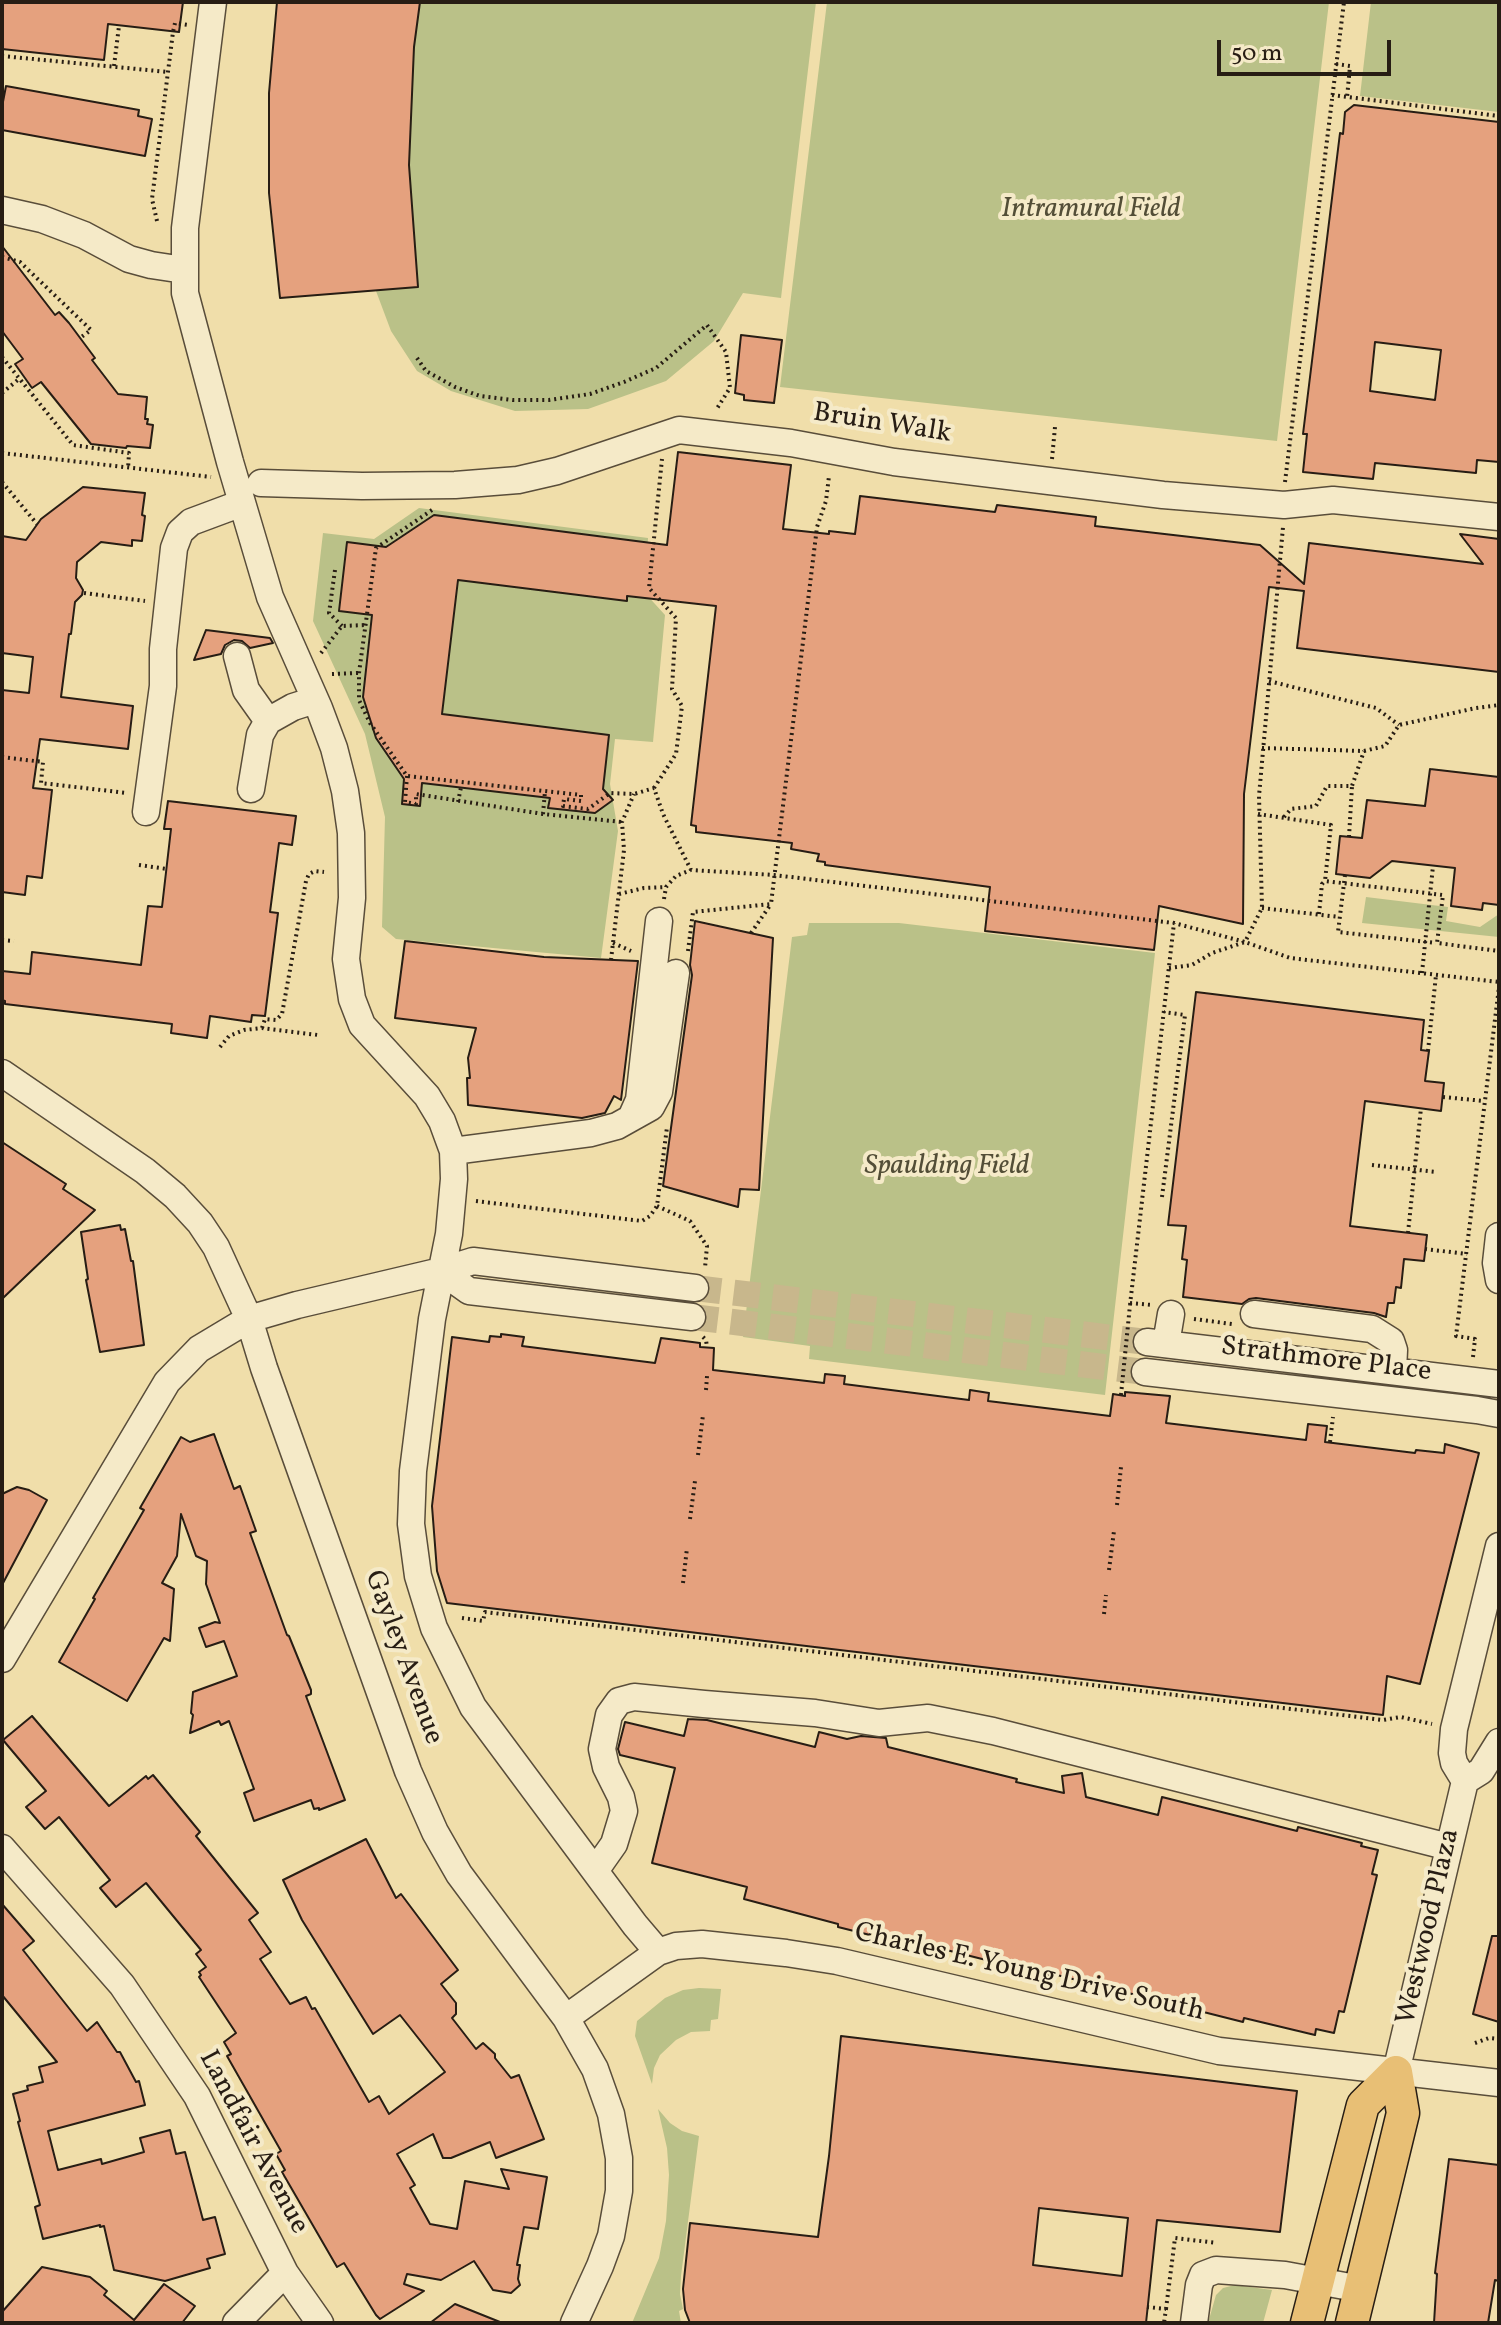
<!DOCTYPE html>
<html>
<head>
<meta charset="utf-8">
<style>
	body { margin:0 }
	#map { position:relative; width:1501px; height:2325px; overflow:hidden; background:#f0deaa; font-family:Vollkorn,serif }
	canvas { display:block }
	.frame { position:absolute; inset:0; border:4px solid #271d14; pointer-events:none }
	.scale { position:absolute; left:1217px; top:40px; width:174px; height:36px; box-sizing:border-box; border:4px solid #271d14; border-top:0; padding-left:10px; font-size:24px; line-height:28px; white-space:nowrap; color:#271d14; -webkit-text-stroke:6px #f5eac8; paint-order:stroke }
</style>
</head>
<body>
<div id="map">
<canvas width="1501" height="2325"></canvas>
<div class="frame"></div>
<div class="scale">50 m</div>
</div>
<script>
const g = document.querySelector('canvas').getContext('2d');
g.lineJoin = 'round';
function fill(path, color) {
  g.fillStyle = color;
  g.fill(path, 'evenodd');
}
function shape(rows) {
  const path = new Path2D();
  for (const r of rows) {
    path.moveTo(r[0], r[1]);
    for (let i = 2; i < r.length; i += 2) path.lineTo(r[i], r[i + 1]);
  }
  return path;
}
function trace(path, color, width, dash) {
  g.strokeStyle = color;
  g.lineWidth = width;
  g.lineCap = dash ? 'butt' : 'round';
  g.setLineDash(dash || []);
  g.stroke(path);
}
function drawText(font, color, halo, rows, align = 'center') {
  g.font = font + ' Vollkorn,serif';
  g.lineWidth = 8;
  g.setLineDash([]);
  g.textBaseline = 'middle';
  g.strokeStyle = halo;
  g.fillStyle = color;
  for (const [text, x, y, turn = 0] of rows) {
    g.save();
    g.translate(x, y);
    g.rotate((+turn || 0) * Math.PI / 180);
    g.textAlign = isNaN(turn) ? turn : align;
    if (halo) g.strokeText(text, 0, 0);
    g.fillText(text, 0, 0);
    g.restore();
  }
}
const green = shape([
	[277,2,816,2,781,298,743,293,714,341,666,381,588,409,515,411,451,391,417,371,391,331,376,291,280,298,269,193,269,93],
	[827,2,1329,2,1277,441,780,387],
	[1371,2,1499,2,1499,112,1360,96],
	[419,508,648,538,645,593,665,615,653,742,615,739,610,784,618,831,601,958,396,939,382,927,385,817,365,734,313,621,323,533,374,539],
	[1366,897,1448,907,1446,921,1480,927,1499,914,1499,937,1362,923],
	[809,923,899,923,1155,953,1105,1395,809,1359,810,1346,743,1337,792,937,807,935],
	[699,1988,721,1989,718,2019,711,2020,710,2031,691,2032,676,2040,660,2055,654,2068,652,2084,635,2036,637,2021,665,1998,683,1990],
	[658,2109,670,2123,682,2131,699,2136,681,2276,680,2294,683,2309,679,2311,681,2323,632,2323,659,2258,666,2221,669,2175,667,2148],
	[1235,2285,1272,2290,1263,2323,1208,2323,1216,2295,1223,2288]
]);
const building = shape([
	[2,2,183,2,179,32,108,24,104,60,2,49,2,2],
	[277,2,420,2,414,47,409,165,418,287,280,298,269,193,269,93,277,2],
	[6,86,139,110,138,116,152,119,145,156,2,130,2,107,6,86],
	[1354,105,1499,122,1499,462,1477,460,1476,473,1375,463,1373,479,1303,472,1307,434,1303,434,1340,133,1343,134,1345,112,1354,105],
	[1375,342,1441,350,1435,400,1370,391,1375,342],
	[2,246,55,315,59,312,69,323,95,358,92,360,118,394,147,397,145,419,148,419,147,424,153,425,150,448,127,446,126,448,91,444,41,382,32,388,15,364,23,359,2,331,2,246],
	[741,335,782,340,774,403,744,400,744,395,735,393,741,335],
	[678,452,791,465,783,529,829,534,829,531,855,534,860,496,995,512,997,505,1096,517,1095,526,1260,545,1304,584,1309,543,1483,564,1460,534,1499,539,1499,672,1297,648,1304,591,1269,587,1244,794,1243,924,1159,906,1154,950,985,931,990,887,825,865,825,862,817,861,819,854,791,849,792,843,696,832,696,826,691,825,716,606,627,596,627,601,458,580,442,714,609,735,603,789,613,800,595,813,548,808,550,798,422,783,420,806,402,804,404,779,376,738,363,697,372,615,339,611,347,542,386,547,434,515,667,545,678,452],
	[83,487,145,493,142,515,145,516,142,541,132,540,132,546,101,542,77,562,76,578,83,590,82,595,75,602,71,634,69,634,61,697,133,706,128,749,40,739,33,788,52,790,42,878,27,876,25,895,2,892,2,690,29,693,33,657,2,653,2,536,26,540,41,519,83,487],
	[206,630,270,638,273,643,250,648,242,641,234,640,225,645,221,654,194,660,206,630],
	[1430,769,1499,777,1499,905,1483,903,1482,910,1451,906,1455,868,1392,861,1370,878,1336,874,1340,836,1362,838,1367,800,1425,806,1430,769],
	[168,801,296,816,292,845,279,843,270,912,278,913,265,1016,252,1015,251,1022,210,1016,207,1038,171,1033,172,1024,5,1004,5,1001,2,1000,2,971,30,974,32,952,141,965,148,906,162,907,171,829,164,829,168,801],
	[695,921,773,938,759,1190,740,1189,738,1207,663,1186,692,975,690,965,695,921],
	[405,941,544,957,638,961,621,1100,614,1096,605,1113,582,1118,468,1105,467,1078,470,1078,468,1058,476,1028,395,1018,405,941],
	[1196,992,1424,1020,1421,1050,1429,1051,1425,1081,1444,1083,1441,1111,1365,1101,1350,1226,1427,1235,1424,1261,1404,1259,1401,1288,1396,1287,1394,1303,1388,1303,1386,1317,1374,1313,1256,1298,1249,1299,1242,1304,1183,1297,1187,1260,1182,1259,1186,1226,1168,1225,1196,992],
	[2,1142,66,1184,63,1189,95,1210,2,1299,2,1142],
	[120,1225,121,1230,125,1229,131,1261,133,1261,144,1345,100,1352,86,1280,88,1279,81,1232,120,1225],
	[501,1334,524,1337,522,1346,655,1363,661,1338,700,1343,700,1347,714,1348,713,1370,824,1383,825,1374,845,1376,844,1384,969,1400,970,1390,989,1393,988,1401,1110,1416,1113,1394,1125,1396,1125,1392,1170,1396,1166,1423,1306,1440,1308,1424,1327,1426,1325,1442,1415,1453,1416,1450,1444,1453,1445,1444,1479,1453,1420,1684,1387,1676,1383,1715,447,1603,437,1571,432,1506,452,1337,489,1342,490,1336,501,1337,501,1334],
	[214,1434,234,1489,240,1486,256,1531,250,1533,287,1635,289,1636,311,1690,311,1694,306,1696,345,1800,319,1810,319,1808,314,1809,311,1800,254,1821,244,1793,254,1789,229,1721,221,1725,219,1721,190,1733,193,1715,191,1713,193,1692,237,1676,224,1641,206,1647,199,1628,215,1622,220,1623,206,1584,207,1561,196,1556,181,1514,177,1556,162,1583,174,1589,170,1641,164,1638,127,1701,59,1662,95,1599,93,1598,144,1510,140,1508,181,1437,190,1442,214,1434],
	[17,1487,29,1490,47,1500,2,1585,2,1494,17,1487],
	[32,1716,109,1806,146,1776,148,1779,153,1775,200,1832,196,1836,258,1913,249,1920,271,1952,260,1959,290,2004,306,1997,312,2009,315,2008,369,2102,379,2096,389,2114,445,2072,400,2015,373,2034,302,1920,283,1880,366,1839,396,1898,401,1894,458,1970,441,1984,456,2003,456,2014,452,2018,476,2049,483,2043,495,2054,495,2058,511,2078,519,2075,544,2139,496,2158,490,2142,451,2158,443,2158,433,2134,397,2154,415,2185,410,2188,430,2224,457,2229,465,2181,509,2189,501,2169,547,2177,538,2229,524,2227,517,2265,520,2265,518,2279,520,2285,511,2293,493,2290,474,2261,441,2280,407,2274,404,2284,424,2291,380,2319,376,2315,344,2263,337,2267,282,2172,285,2170,276,2154,281,2151,227,2056,231,2054,224,2042,236,2033,199,1977,201,1975,199,1972,206,1967,196,1954,201,1950,146,1883,116,1907,100,1888,110,1880,59,1817,45,1829,26,1807,46,1791,3,1740,32,1716],
	[688,1719,707,1720,815,1747,819,1732,847,1739,861,1736,886,1738,888,1747,1017,1779,1016,1782,1064,1793,1062,1776,1082,1773,1086,1797,1158,1815,1162,1797,1297,1831,1298,1827,1362,1843,1361,1846,1378,1850,1372,1874,1377,1875,1344,2012,1339,2011,1334,2033,1316,2029,1315,2035,1244,2018,1243,2022,1049,1973,1047,1980,1001,1968,1002,1964,871,1931,870,1935,838,1927,838,1924,744,1899,747,1887,652,1863,675,1768,620,1755,618,1749,625,1722,684,1736,688,1719],
	[2,1904,34,1941,23,1950,87,2031,97,2022,117,2052,120,2052,136,2082,139,2081,145,2105,48,2131,58,2170,101,2159,102,2164,144,2152,140,2138,170,2130,176,2154,185,2152,203,2220,215,2217,225,2254,207,2259,210,2268,165,2281,114,2270,104,2226,100,2227,100,2225,43,2239,35,2207,40,2205,18,2122,20,2121,13,2094,28,2090,27,2086,43,2082,39,2067,57,2062,2,1995,2,1904],
	[1492,1936,1499,1936,1499,2022,1473,2014,1492,1936],
	[841,2036,1297,2091,1280,2232,1157,2220,1146,2323,690,2323,685,2310,683,2289,690,2223,818,2237,829,2156,841,2036],
	[1039,2208,1128,2218,1122,2276,1033,2265,1039,2208],
	[1449,2159,1499,2165,1499,2281,1495,2280,1488,2323,1434,2323,1437,2274,1435,2273,1449,2159],
	[42,2267,90,2277,107,2291,104,2295,134,2320,164,2284,195,2306,182,2323,2,2323,2,2312,42,2267],
	[455,2304,500,2322,500,2323,430,2323,455,2304]
]);
const minorTunnel = shape([
	[695,1288,1147,1342],
	[692,1317,1145,1372]
]);
const path = shape([
	[2,56,168,72],
	[1336,64,1350,66,1347,98],
	[114,66,119,26],
	[1332,95,1499,116],
	[157,221,152,199,173,32,175,23,188,25],
	[2,257,20,262,91,330,80,338],
	[2,357,73,445,129,453,128,469],
	[417,358,426,371,455,387,480,396,513,400,549,400,590,394,624,382,656,368,707,325,726,352,730,388,716,410],
	[2,393,19,379],
	[2,453,211,477],
	[1052,459,1055,427],
	[2,482,37,524],
	[1285,482,1344,2],
	[432,510,376,548,359,673,359,700,370,723,407,776,581,795,581,801,564,799,563,806,588,809,610,793,634,794,654,788,663,814,691,870],
	[335,570,329,613,342,626],
	[84,593,145,601],
	[321,653,342,626,366,625],
	[332,674,359,673],
	[1269,681,1376,708,1399,725],
	[1262,748,1364,751,1385,746,1399,725,1476,708,1499,705],
	[2,757,43,762,41,783,127,793],
	[407,776,405,802,416,804,416,794,543,814,622,822],
	[654,788,676,754,682,706,672,689,676,618,649,588,662,459],
	[458,802,461,787],
	[543,814,545,791],
	[1258,814,1331,825,1325,881,1443,895,1437,943,1499,951],
	[1284,817,1291,809,1316,806,1327,786,1352,786,1364,751],
	[1349,837,1352,786],
	[139,865,167,869],
	[1345,875,1338,932,1436,943],
	[619,894,644,888,666,887],
	[664,899,666,887,676,876,691,870,774,875,1174,923,1245,942,1262,908,1259,796,1283,527],
	[1262,908,1339,917],
	[1319,914,1322,884,1325,881],
	[751,933,771,904],
	[2,940,14,941],
	[613,943,631,951],
	[688,951,693,912,771,904,817,527,826,501,829,476],
	[611,960,624,850,622,822,634,794],
	[1169,968,1192,965,1212,953,1245,942,1290,958,1499,982],
	[1422,973,1433,866],
	[262,1028,265,1019,276,1020,282,1014,306,881,309,874,315,871,324,872],
	[220,1047,229,1036,244,1030,262,1028,318,1035],
	[1428,1051,1436,975],
	[1443,1097,1484,1101],
	[1372,1165,1437,1172],
	[1162,1197,1185,1015,1164,1012],
	[476,1201,642,1221,650,1216,657,1206,667,1127],
	[657,1206,690,1221,707,1246,705,1268],
	[1408,1233,1421,1108],
	[1425,1249,1467,1254],
	[1130,1303,1152,1305],
	[1130,1305,1174,923],
	[1194,1319,1232,1324],
	[703,1337,706,1340,707,1347],
	[1473,1357,1475,1339,1456,1336,1499,987],
	[706,1390,707,1376],
	[1330,1442,1333,1417],
	[698,1455,703,1415],
	[1117,1505,1121,1467],
	[690,1519,695,1481],
	[1109,1570,1114,1531],
	[683,1583,687,1548],
	[1104,1614,1106,1595],
	[462,1618,483,1621,485,1612,1383,1720,1401,1717,1432,1724],
	[1475,2043,1489,2038,1499,2039],
	[1147,2307,1166,2309,1164,2323],
	[1166,2309,1175,2238,1217,2243]
]);
const minor = shape([
	[213,2,185,228,185,293,230,462,270,597,319,708,334,748,345,791,351,833,352,898,346,959,352,999,362,1025,427,1096,442,1121,453,1151,454,1179,449,1234,432,1319,413,1471,411,1524,418,1576,434,1628,473,1707,635,1925,658,1952],
	[2,210,42,219,84,235,129,259,151,265,184,270],
	[261,483,362,486,455,485,518,480,557,471,679,430,791,443,894,462,1163,495,1284,505,1333,500,1499,517],
	[237,656,246,690,268,721],
	[251,789,260,735,268,721,293,707,315,700],
	[146,812,163,686,163,649,174,548,180,532,191,522,242,503],
	[2,1073,145,1171,175,1196,200,1223,216,1247,249,1319,264,1368,408,1771,435,1832,459,1874,566,2018,595,2069,611,2114,619,2158,619,2191,611,2236,600,2266,574,2323],
	[631,1118,639,1100,659,921],
	[453,1151,591,1133,617,1126,651,1107,659,1092,676,973],
	[1499,1236,1496,1263,1499,1280],
	[441,1271,469,1291,692,1317],
	[1254,1314,1372,1329,1391,1341,1394,1350,1393,1371],
	[1147,1342,1499,1384],
	[1166,1344,1171,1314],
	[1145,1372,1477,1410,1499,1414],
	[2,1659,167,1382,199,1349,249,1319,297,1305,441,1271,473,1261,695,1288],
	[1465,1781,1454,1763,1452,1753,1454,1729,1499,1546],
	[2,1848,122,1985,197,2096,285,2273,320,2323],
	[595,1871,614,1844,624,1811,621,1797,606,1767,602,1749,609,1715,619,1701,634,1697,704,1704,815,1713,879,1723,928,1718,993,1731,1449,1847],
	[566,2018,658,1952,676,1946,702,1944,786,1953,837,1961,1219,2051,1499,2083],
	[1396,2072,1465,1781,1481,1771,1499,1742],
	[236,2323,285,2273],
	[1194,2323,1199,2285,1203,2275,1216,2270,1285,2275,1361,2289]
]);
const major = shape([
	[1307,2323,1363,2105,1396,2072],
	[1352,2323,1403,2113,1396,2072]
]);
const pathBridge = shape([
	[1121,1395,1130,1305]
]);
const parkNames = [
	["Intramural Field",1091,211],
	["Spaulding Field",947,1168]
];
const streetNames = [
	["Bruin Walk",882,425,9],
	["Strathmore Place",1326,1361,7],
	["Gayley Avenue",402,1658,70],
	["Westwood Plaza",1430,1927,-77],
	["Charles E. Young Drive South",1029,1974,13],
	["Landfair Avenue",252,2143,62]
];
fill(green, '#bac188');
fill(building, '#e5a17e');
trace(building, '#271d14', 2);
trace(minorTunnel, '#c8b78c', 26, [26, 13]);
trace(minor, '#594d3a', 29);
trace(major, '#271d14', 35);
trace(path, '#271d14', 4, [2, 4]);
trace(minor, '#f5eac8', 26);
trace(major, '#e8bf75', 32);
trace(pathBridge, '#271d14', 4, [2, 4]);
drawText('italic 28px', '#534e37', '#f5eac8', parkNames);
drawText('28px', '#271d14', '#f5eac8', streetNames);
</script>
</body>
</html>
